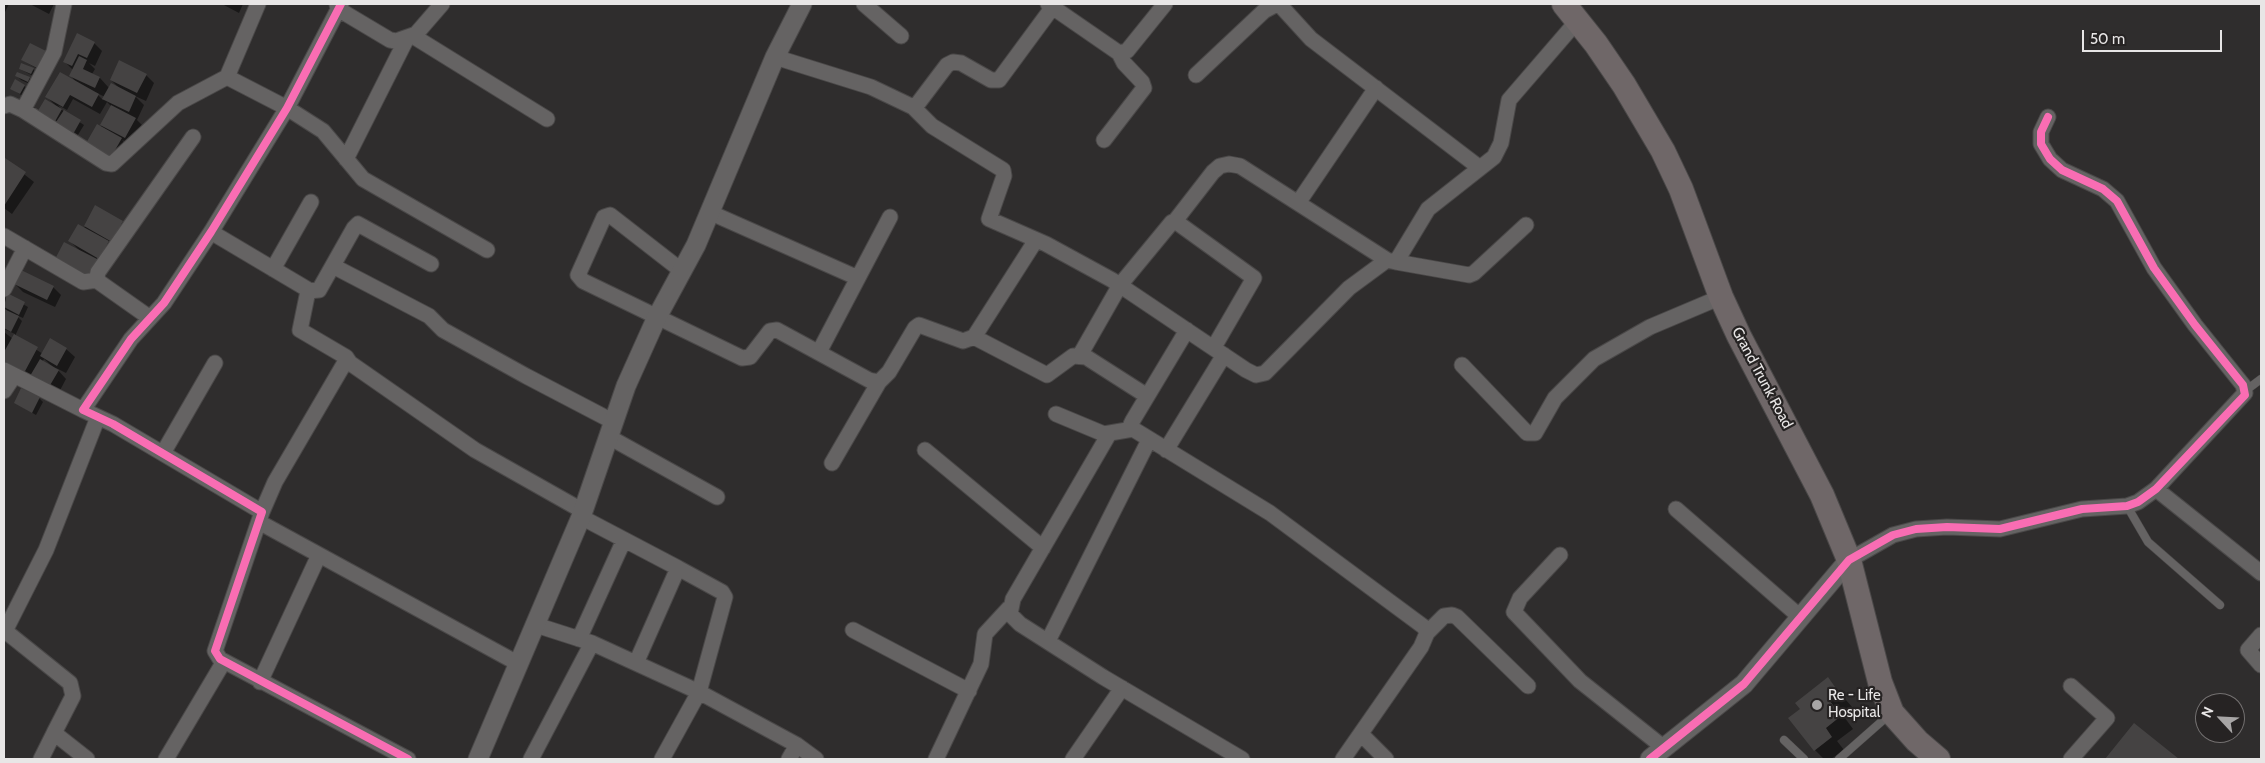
<!DOCTYPE html>
<html>
<head>
<meta charset="utf-8">
<style>
	body { margin:0 }
	#map { position:relative; width:2265px; height:763px; overflow:hidden; background:#2f2d2d; font-family:Cabin,sans-serif }
	canvas { display:block }
	.frame { position:absolute; inset:0; border:5px solid #e8e6e6; pointer-events:none }
	.north { position:absolute; left:2195px; top:693px; width:50px; height:50px; box-sizing:border-box; background:#262323; border:1px solid #747171; border-radius:50%; rotate:295deg; font-size:14px; font-weight:700; line-height:20px; text-align:center; color:#e8e6e6 }
	.north::after { content:''; display:block; margin:auto; width:18px; height:22px; background:#a7a5a5; clip-path:polygon(50% 0,100% 100%,50% 72%,0 100%) }
	.scale { position:absolute; left:2082px; top:30px; width:140px; height:22px; box-sizing:border-box; border:2px solid #e8e6e6; border-top:0; padding-left:6px; font-size:15px; line-height:18px; white-space:nowrap; color:#e8e6e6; -webkit-text-stroke:4px #262323; paint-order:stroke }
</style>
</head>
<body>
<div id="map">
<canvas width="2265" height="763"></canvas>
<div class="frame"></div>
<div class="north">N</div>
<div class="scale">50 m</div>
</div>
<script>
const g = document.querySelector('canvas').getContext('2d');
g.lineJoin = 'round';
function fill(path, color) {
  g.fillStyle = color;
  g.fill(path, 'evenodd');
}
function shape(rows) {
  const path = new Path2D();
  for (const r of rows) {
    path.moveTo(r[0], r[1]);
    for (let i = 2; i < r.length; i += 2) path.lineTo(r[i], r[i + 1]);
  }
  return path;
}
function trace(path, color, width, dash) {
  g.strokeStyle = color;
  g.lineWidth = width;
  g.lineCap = dash ? 'butt' : 'round';
  g.setLineDash(dash || []);
  g.stroke(path);
}
function drawText(font, color, halo, rows, align = 'center') {
  g.font = font + ' Cabin,sans-serif';
  g.lineWidth = 4.5;
  g.setLineDash([]);
  g.textBaseline = 'middle';
  g.strokeStyle = halo;
  g.fillStyle = color;
  for (const [text, x, y, turn = 0] of rows) {
    g.save();
    g.translate(x, y);
    g.rotate((+turn || 0) * Math.PI / 180);
    g.textAlign = isNaN(turn) ? turn : align;
    if (halo) g.strokeText(text, 0, 0);
    g.fillText(text, 0, 0);
    g.restore();
  }
}
const shadow = shape([
	[4,4,9,4,4,14],
	[30,4,54,4,49,14],
	[222,4,243,4,239,13],
	[94,43,102,51,95,66,89,63,95,69,92,74,100,78,109,88,119,88,111,80,146,75,154,83,146,101,135,96,144,105,137,120,144,127,134,145,122,140,129,147,118,166,100,127,112,107,107,102,100,114,73,99,67,110,58,105,64,112,84,125,76,138,41,118,55,105,47,97,76,82,71,76,73,70,65,62],
	[95,92,105,97,103,100],
	[45,52,49,56,41,71,22,60],
	[32,68,37,73,35,77,20,69],
	[18,73,29,78,33,82,32,85,21,80,17,76],
	[24,86,28,89,24,97,12,89],
	[6,160,34,182,12,214,4,208],
	[96,207,122,222,131,231,107,266,80,251,70,241,84,228],
	[15,284,53,287,61,295,55,307,23,292],
	[7,295,28,307,23,318,16,315,22,321,15,336,43,354,66,349,75,357,66,373,56,368,66,379,58,394,4,363,4,332,13,339,15,334,4,329,4,310,8,312,4,307,4,302],
	[44,359,53,367,42,362],
	[39,398,43,402,36,415,15,403],
	[1828,679,1852,707,1842,714,1853,729,1837,741,1844,750,1831,759,1824,759,1815,750,1801,709],
	[2134,725,2177,759,2107,759]
]);
const building = shape([
	[77,33,95,42,87,58,78,54,72,66,63,62],
	[30,43,46,51,37,68,21,60],
	[79,56,87,60,83,69,100,77,95,88,69,76],
	[119,60,147,74,137,93,110,80],
	[21,63,34,68,31,74,19,69],
	[17,72,30,77,28,82,15,76],
	[60,72,99,94,92,107,70,95,63,107,45,97],
	[15,79,25,85,20,94,10,89],
	[111,83,136,96,129,112,102,99],
	[45,99,62,109,53,125,36,114],
	[111,105,136,118,125,138,100,125],
	[64,110,81,120,72,136,54,125],
	[97,124,122,138,110,159,85,145],
	[5,158,26,172,4,206,4,160],
	[95,205,123,221,112,242,84,226],
	[78,224,109,241,99,259,68,241],
	[64,242,99,260,89,279,54,261],
	[21,270,54,286,47,300,14,284],
	[7,293,25,302,19,315,4,307],
	[4,309,19,316,11,332,4,328],
	[14,334,38,347,24,373,4,363,4,352],
	[50,338,67,348,57,366,40,356],
	[40,359,59,370,49,387,30,376],
	[21,388,40,397,32,413,14,403],
	[1828,677,1840,694,1830,701,1841,716,1826,728,1832,737,1814,751,1788,718,1800,709,1795,703],
	[2134,723,2179,759,2105,759]
]);
const service = shape([
	[2245,391,2261,379],
	[2127,506,2148,542,2220,605],
	[1784,740,1804,759],
	[1839,759,1890,714]
]);
const minor = shape([
	[337,4,338,9,390,40,396,41,416,34,442,4],
	[341,4,287,108,211,232,164,303,131,339,83,410,113,424,262,512,215,651,220,659,408,759],
	[864,4,901,36],
	[1048,4,1119,53,1127,51,1165,4],
	[1279,4,1311,39,1480,168],
	[413,36,547,119],
	[775,57,871,87,913,107,916,106,947,65,953,62,961,63,991,80,999,80,1055,4],
	[1196,75,1264,11,1277,4],
	[227,77,287,108,323,131,363,179,487,250],
	[4,106,10,104,23,110,106,163,112,164,178,103,227,77,258,4],
	[913,107,932,126,1003,170,1004,176,989,219,1046,244,1112,280,1246,370,1256,375,1265,373,1349,288,1387,260],
	[23,110,54,52,64,4],
	[1104,140,1144,88,1142,82,1124,63,1119,53],
	[346,159,407,38],
	[1298,203,1376,88],
	[709,212,858,278],
	[1175,221,1213,172,1220,166,1229,164,1240,166,1387,260,1396,262,1428,209,1494,157,1501,143,1509,100,1578,20],
	[211,232,307,289,308,291,300,330,346,357,350,363],
	[4,236,83,282,97,280],
	[1396,262,1469,275,1474,273,1526,225],
	[333,266,429,316,443,330,526,376,614,422],
	[273,269,311,202],
	[682,271,610,215,604,217,578,275,583,281,742,358,750,357,770,331,777,330,869,380,879,382,889,372,915,328,919,325,963,341,974,337,1036,240],
	[4,289,25,248],
	[308,291,319,290,354,228,358,224,431,264],
	[150,318,99,282,97,277,98,272,193,137],
	[1187,330,1133,420,1131,424,1133,429,1270,513,1424,627,1427,633,1421,647,1343,759],
	[974,337,1047,375,1073,356,1086,357,1147,396],
	[819,352,890,217],
	[1080,355,1120,285,1172,222,1175,221,1254,278,1214,347],
	[1462,365,1527,433,1535,433,1555,398,1594,359,1650,327,1721,297],
	[4,370,83,410],
	[4,391,14,376],
	[1056,414,1104,434,1133,429],
	[1109,434,1013,599,1010,614,1020,624,1103,677,1242,759],
	[609,437,717,497],
	[925,450,1043,548],
	[1166,450,1224,355],
	[163,453,215,363],
	[832,463,879,382],
	[2156,489,2261,573],
	[1676,509,1799,616],
	[262,512,275,482,344,364,350,363,475,450,583,511],
	[581,517,678,568,636,663],
	[259,522,519,664],
	[1560,555,1520,598,1514,612,1580,681,1663,747],
	[1849,560,1893,535,1916,529,1947,527,2000,529,2082,509,2127,506,2138,502,2156,489,2245,393,2243,385,2195,325,2154,268,2117,201,2103,189,2062,170,2050,159,2041,144,2041,132,2048,117],
	[536,625,592,643,699,692,797,745,816,759],
	[4,630,70,683,73,696,54,733,87,759],
	[853,630,969,691],
	[5,631,46,550,98,417],
	[1427,633,1444,616,1452,615,1457,617,1528,686],
	[2261,635,2248,650,2261,665],
	[579,639,624,540],
	[1048,641,1149,440],
	[260,682,319,555],
	[2071,686,2107,718,2071,759],
	[1361,734,1386,759],
	[41,759,54,733],
	[166,759,223,663],
	[531,759,592,643],
	[662,759,699,692,725,597,722,592,678,568],
	[789,759,797,745],
	[936,759,981,664,985,634,1009,608],
	[1073,759,1122,688]
]);
const tertiary = shape([
	[478,759,581,517,626,386,657,317,696,245,775,57,802,4],
	[1650,759,1744,684,1849,560]
]);
const primary = shape([
	[1564,4,1596,44,1624,85,1663,151,1681,189,1721,297,1739,336,1822,495,1849,560,1880,682,1892,713,1917,741,1938,759]
]);
const cycleway = shape([
	[341,4,287,108,211,232,164,303,131,339,83,410,113,424,262,512,215,651,220,659,408,759],
	[1650,759,1744,684,1849,560,1893,535,1916,529,1947,527,2000,529,2082,509,2127,506,2138,502,2156,489,2245,395,2243,385,2195,325,2154,268,2117,201,2103,189,2062,170,2050,159,2041,144,2041,132,2048,117]
]);
const markers = [
	[1817,705,6,"#a7a5a5"]
];
const streetNames = [
	["Grand Trunk Road",1762,378,62]
];
const poiNames = [
	["Re - Life",1828,696],
	["Hospital",1828,713]
];
fill(shadow, '#0007');
fill(building, '#454343');
trace(service, '#4a4848', 9);
trace(minor, '#4a4848', 17);
trace(tertiary, '#4a4848', 21);
trace(primary, '#4a4848', 26);
trace(service, '#656363', 8);
trace(minor, '#656363', 15);
trace(tertiary, '#656363', 19);
trace(primary, '#6f6768', 24);
trace(cycleway, '#f96db3', 8);
for (const [x, y, r, color] of markers) {
  const dot = new Path2D();
  dot.arc(x, y, r, 0, 2 * Math.PI);
  g.fillStyle = color;
  g.fill(dot);
  trace(dot, '#262323', 2);
}
drawText('15px', '#e8e6e6', '#262323', streetNames);
drawText('15px', '#e8e6e6', '#262323', poiNames, 'left');
</script>
</body>
</html>
